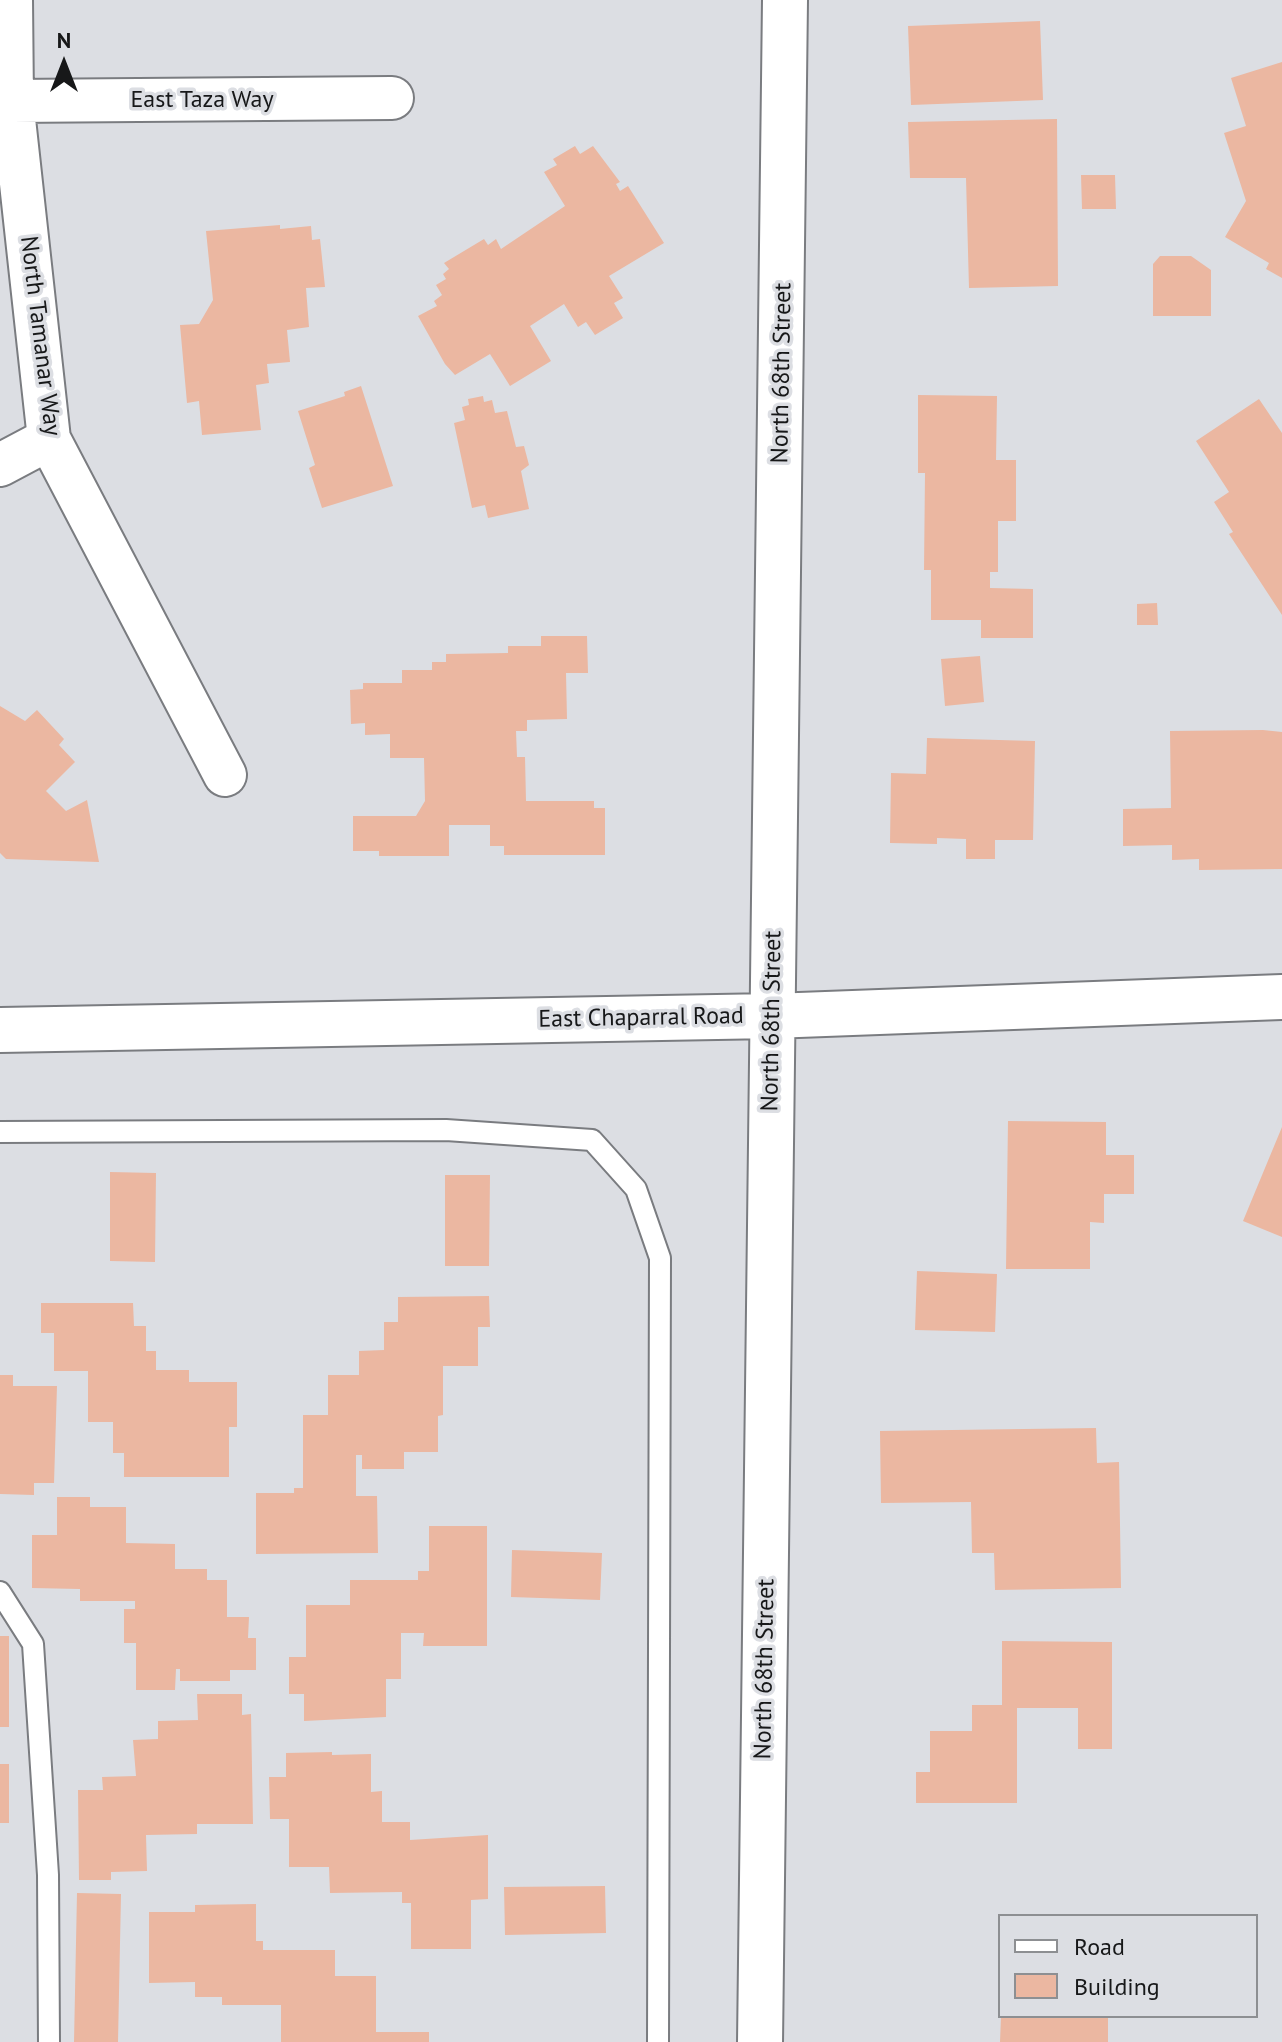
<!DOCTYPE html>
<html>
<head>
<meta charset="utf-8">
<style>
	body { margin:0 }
	#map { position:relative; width:1282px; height:2042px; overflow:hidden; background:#dcdee3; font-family:"PT Sans",sans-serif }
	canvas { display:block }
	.legend { position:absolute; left:998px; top:1914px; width:260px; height:104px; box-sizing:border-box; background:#dcdee3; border:2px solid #8d8f92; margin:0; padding:10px 14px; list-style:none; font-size:24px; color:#171819 }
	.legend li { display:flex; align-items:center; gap:16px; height:40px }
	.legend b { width:40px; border:2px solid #8d8f92 }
	.north { position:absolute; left:24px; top:24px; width:80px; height:80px; -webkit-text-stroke:6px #dcdee3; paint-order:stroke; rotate:0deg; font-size:22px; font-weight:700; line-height:32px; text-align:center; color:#171819 }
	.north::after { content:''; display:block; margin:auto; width:28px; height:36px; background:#171819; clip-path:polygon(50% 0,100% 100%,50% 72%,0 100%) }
</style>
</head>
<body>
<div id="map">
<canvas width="1282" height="2042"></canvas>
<ul class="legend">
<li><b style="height:10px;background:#fff"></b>Road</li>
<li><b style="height:22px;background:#ebb7a1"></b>Building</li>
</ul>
<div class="north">N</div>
</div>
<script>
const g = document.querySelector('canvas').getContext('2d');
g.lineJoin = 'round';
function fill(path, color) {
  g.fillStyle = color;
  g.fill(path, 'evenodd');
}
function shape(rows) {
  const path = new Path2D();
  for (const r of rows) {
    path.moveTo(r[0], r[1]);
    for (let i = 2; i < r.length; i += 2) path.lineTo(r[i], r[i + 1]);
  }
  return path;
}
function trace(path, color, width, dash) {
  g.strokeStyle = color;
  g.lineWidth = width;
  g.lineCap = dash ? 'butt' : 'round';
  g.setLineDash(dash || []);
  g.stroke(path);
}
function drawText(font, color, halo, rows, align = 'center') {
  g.font = font + ' "PT Sans",sans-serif';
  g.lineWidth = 7;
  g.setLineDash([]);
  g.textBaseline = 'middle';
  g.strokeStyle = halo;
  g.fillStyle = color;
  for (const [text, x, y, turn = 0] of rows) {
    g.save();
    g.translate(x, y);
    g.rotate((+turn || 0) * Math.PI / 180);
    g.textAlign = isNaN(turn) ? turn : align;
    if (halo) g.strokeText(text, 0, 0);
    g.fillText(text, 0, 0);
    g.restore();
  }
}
const building = shape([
	[1040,21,1043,100,911,105,908,26],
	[1282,62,1282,278,1266,269,1269,263,1225,237,1246,201,1224,133,1246,126,1231,78],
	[1057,119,1058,286,969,288,966,178,910,178,908,122],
	[575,146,580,154,593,146,620,182,616,184,620,191,628,186,664,243,609,276,623,298,614,303,623,318,595,335,586,322,578,327,564,304,530,326,551,361,510,386,490,354,455,375,445,364,418,316,437,306,434,301,442,295,436,285,446,279,443,274,449,269,444,263,484,239,488,245,496,239,501,249,565,206,544,172,557,165,553,159],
	[1081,175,1115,175,1116,209,1082,209],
	[280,225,280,229,311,226,312,240,320,239,325,287,306,288,309,327,287,330,290,362,267,364,269,383,256,385,261,430,202,435,199,401,187,403,180,325,199,324,213,300,206,231],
	[1160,256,1191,256,1211,270,1211,316,1153,316,1153,264],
	[361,386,393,486,322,508,309,468,315,465,298,411,345,396,344,392],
	[918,395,997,396,996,460,1016,460,1016,521,998,521,998,572,990,572,990,588,1033,589,1033,638,981,638,981,620,931,620,931,570,924,570,925,473,918,473],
	[483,396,484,402,492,400,495,413,507,411,516,447,524,446,529,465,521,471,529,509,488,518,485,505,472,508,454,423,465,420,462,407,469,405,468,399],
	[1259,399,1282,433,1282,615,1229,534,1233,532,1214,502,1229,492,1196,441],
	[1157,603,1158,625,1137,625,1137,604],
	[541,636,587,636,588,673,566,673,567,719,527,720,527,731,516,731,517,757,525,757,526,801,594,801,594,808,605,808,605,855,504,855,504,846,490,846,490,825,449,825,449,856,379,856,379,851,353,851,353,816,416,816,425,801,424,758,390,758,390,734,365,735,365,723,351,724,350,690,363,689,363,683,402,683,402,670,432,670,432,662,446,662,446,654,508,653,508,646,541,646],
	[980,656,984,702,945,706,941,659],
	[0,706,25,721,37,710,64,739,59,745,75,762,46,791,66,811,87,800,99,862,6,859,0,853],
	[1263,730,1282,732,1282,869,1199,870,1199,859,1172,860,1172,845,1123,846,1123,809,1171,808,1170,731],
	[927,738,1035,741,1033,840,995,840,995,859,966,859,966,839,937,838,937,844,890,843,891,773,926,774],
	[1008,1121,1106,1122,1106,1155,1134,1155,1134,1194,1104,1194,1104,1223,1090,1222,1090,1269,1006,1269],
	[1282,1127,1282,1237,1243,1221],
	[110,1172,156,1173,155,1262,110,1261],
	[445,1175,490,1175,489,1266,445,1266],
	[917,1271,997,1274,995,1332,915,1330],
	[489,1296,490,1327,478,1327,478,1366,443,1366,443,1415,438,1416,438,1452,404,1452,404,1469,362,1469,362,1455,356,1455,356,1496,377,1496,378,1553,256,1554,256,1493,294,1493,294,1488,303,1488,303,1415,328,1415,328,1375,359,1375,359,1351,384,1350,384,1322,398,1322,398,1297],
	[41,1303,133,1303,134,1326,146,1326,146,1351,156,1351,156,1370,189,1370,189,1382,237,1382,237,1427,229,1427,229,1477,124,1477,124,1453,113,1453,113,1422,88,1422,88,1371,54,1371,54,1333,41,1333],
	[0,1375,13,1375,13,1386,57,1386,54,1483,34,1483,34,1495,0,1494],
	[1096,1428,1097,1463,1119,1462,1121,1588,995,1590,994,1553,972,1553,971,1502,881,1503,880,1431],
	[57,1497,90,1497,90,1507,126,1507,126,1543,175,1544,175,1569,207,1569,207,1580,227,1580,227,1617,249,1617,248,1638,256,1638,256,1670,230,1670,230,1681,180,1681,180,1669,176,1669,175,1690,136,1690,136,1643,124,1643,124,1609,135,1609,135,1601,80,1601,80,1589,32,1588,32,1535,57,1535],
	[429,1526,487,1526,487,1646,423,1646,424,1633,401,1633,401,1679,386,1679,386,1717,304,1721,304,1694,289,1694,289,1657,306,1657,306,1605,350,1605,350,1580,418,1580,418,1571,429,1571],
	[512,1550,602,1553,600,1600,511,1597],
	[0,1636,9,1636,9,1727,0,1727],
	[1002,1641,1112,1642,1112,1749,1078,1749,1078,1708,1017,1708,1017,1803,916,1803,916,1772,930,1772,930,1731,972,1731,972,1705,1002,1705],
	[197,1694,242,1694,242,1715,251,1714,253,1824,197,1824,197,1834,146,1835,147,1871,111,1872,111,1880,79,1880,78,1790,103,1790,102,1777,136,1776,133,1740,158,1739,158,1721,198,1720],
	[332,1752,332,1755,371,1754,371,1792,382,1791,382,1822,410,1822,410,1840,488,1835,488,1899,471,1900,471,1949,411,1949,411,1903,402,1903,402,1892,330,1893,329,1867,289,1867,289,1819,270,1819,269,1777,286,1777,286,1753],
	[0,1764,9,1764,9,1823,0,1823],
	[605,1886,606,1933,505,1935,504,1887],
	[77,1893,121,1894,118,2042,74,2042],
	[256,1904,256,1941,263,1941,263,1950,335,1950,335,1976,376,1976,376,2032,429,2032,429,2042,281,2042,281,2005,222,2005,222,1997,195,1997,195,1982,149,1983,149,1912,195,1912,195,1905],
	[1001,2016,1108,2016,1108,2042,1000,2042]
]);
const lane = shape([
	[0,1132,446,1130,592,1140,636,1189,660,1258,658,2042],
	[0,1592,33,1644,48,1875,49,2042]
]);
const street = shape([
	[11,0,12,101,49,439,225,775],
	[12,101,392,98],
	[0,465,49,439]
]);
const secondary = shape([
	[0,1030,772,1016,1282,997],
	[760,2042,785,0]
]);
const streetNames = [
	["East Taza Way",202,100],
	["North Tamanar Way",40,336,83],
	["North 68th Street",782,373,-89],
	["East Chaparral Road",641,1018,-1],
	["North 68th Street",772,1021,-89],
	["North 68th Street",765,1669,-89]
];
fill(building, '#ebb7a1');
trace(lane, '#7a7c80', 24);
trace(street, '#7a7c80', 46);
trace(secondary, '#7a7c80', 48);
trace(lane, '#fff', 20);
trace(street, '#fff', 42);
trace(secondary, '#fff', 44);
drawText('24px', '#171819', '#dcdee3', streetNames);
</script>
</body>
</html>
